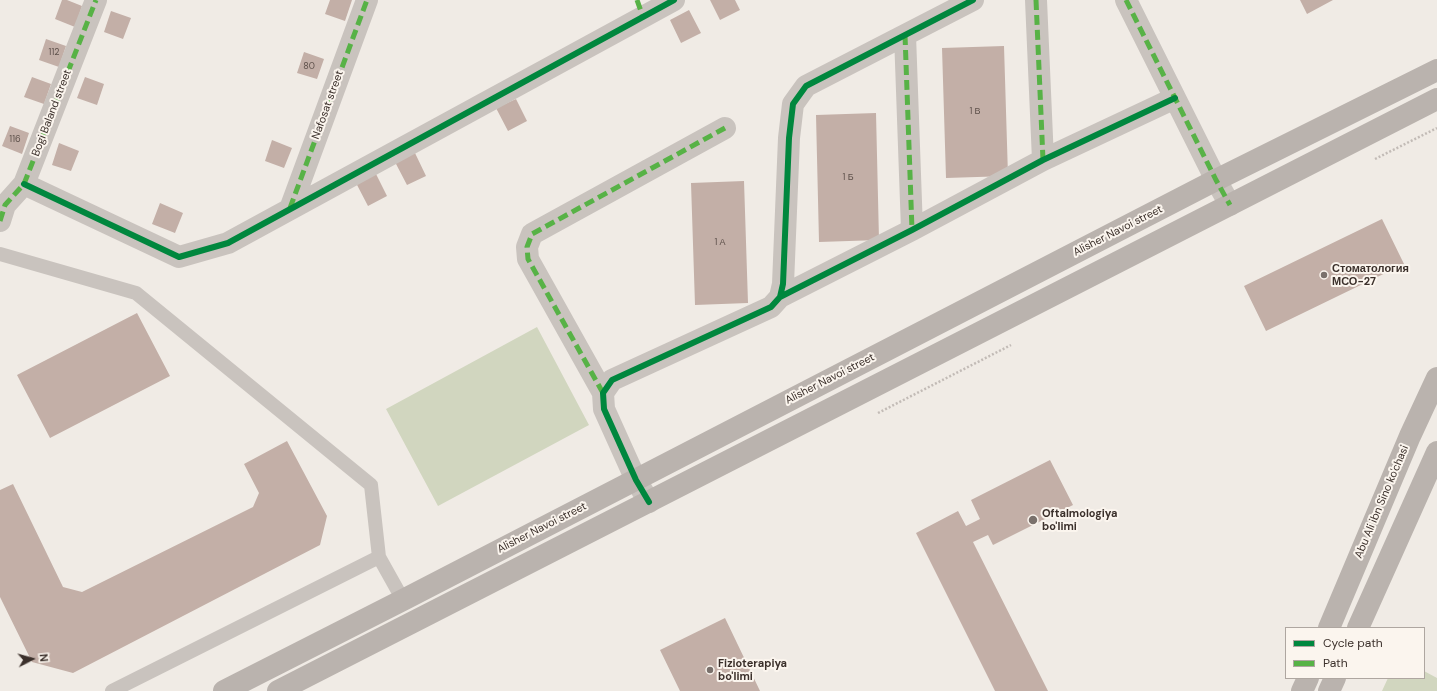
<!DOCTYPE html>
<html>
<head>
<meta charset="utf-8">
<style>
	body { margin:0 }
	#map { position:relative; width:1437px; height:691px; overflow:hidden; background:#f0ebe5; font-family:"DM Sans",sans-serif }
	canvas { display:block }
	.legend { position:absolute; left:1285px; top:627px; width:140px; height:52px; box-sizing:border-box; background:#fbf5ee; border:1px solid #aea6a0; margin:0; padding:5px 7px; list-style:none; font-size:12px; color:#3b302b }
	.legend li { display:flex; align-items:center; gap:8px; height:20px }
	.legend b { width:20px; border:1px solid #aea6a0 }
	.north { position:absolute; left:12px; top:639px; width:40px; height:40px; -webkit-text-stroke:3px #fbf5ee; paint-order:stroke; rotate:84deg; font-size:11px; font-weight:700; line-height:16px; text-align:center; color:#3b302b }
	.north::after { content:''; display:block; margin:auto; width:14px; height:18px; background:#3b302b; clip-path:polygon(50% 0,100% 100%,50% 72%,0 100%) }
</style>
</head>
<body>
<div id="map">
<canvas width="1437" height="691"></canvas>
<ul class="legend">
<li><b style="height:5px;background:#00873e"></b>Cycle path</li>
<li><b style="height:5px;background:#57b246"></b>Path</li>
</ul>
<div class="north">N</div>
</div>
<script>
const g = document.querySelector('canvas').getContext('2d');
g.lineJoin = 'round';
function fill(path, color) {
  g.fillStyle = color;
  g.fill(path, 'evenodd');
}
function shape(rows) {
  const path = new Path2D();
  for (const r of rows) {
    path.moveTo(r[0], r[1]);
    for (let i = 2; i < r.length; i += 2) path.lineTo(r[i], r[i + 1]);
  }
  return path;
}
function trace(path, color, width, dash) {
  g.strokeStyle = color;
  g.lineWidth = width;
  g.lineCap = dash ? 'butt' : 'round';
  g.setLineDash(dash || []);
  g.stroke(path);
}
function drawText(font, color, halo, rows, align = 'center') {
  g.font = font + ' "DM Sans",sans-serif';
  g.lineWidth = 4;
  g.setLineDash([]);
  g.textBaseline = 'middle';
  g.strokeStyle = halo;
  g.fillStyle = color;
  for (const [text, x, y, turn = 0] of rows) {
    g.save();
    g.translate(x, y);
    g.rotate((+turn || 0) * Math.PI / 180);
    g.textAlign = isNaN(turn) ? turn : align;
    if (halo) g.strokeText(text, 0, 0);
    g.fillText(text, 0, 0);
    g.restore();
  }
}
const green = shape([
	[537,327,589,425,438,506,386,409],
	[1424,671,1437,678,1437,691,1382,691,1388,678,1424,678]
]);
const building = shape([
	[62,0,67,0,82,6,75,27,55,19],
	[330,0,352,0,345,21,325,14],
	[710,0,735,0,740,10,720,20],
	[1300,0,1333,0,1307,14],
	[689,10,701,33,681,43,670,20],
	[111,11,131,18,123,39,104,32],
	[46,39,66,46,59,67,39,60],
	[1004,46,1008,176,946,178,942,48],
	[304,52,324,59,317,79,297,73],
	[32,77,51,84,44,104,24,97],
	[85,77,104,84,97,105,77,98],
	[516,99,527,121,508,131,496,108],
	[876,113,879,240,819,242,816,115],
	[10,126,29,133,22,154,2,146],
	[272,140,292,148,284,168,265,161],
	[59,143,79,151,71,171,52,165],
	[415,153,426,176,407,185,395,162],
	[376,174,387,196,368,206,356,183],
	[744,181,748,303,695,305,691,183],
	[160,203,183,213,175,233,152,224],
	[1382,219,1404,264,1266,331,1244,286],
	[137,313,170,376,50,438,17,375],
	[287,441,327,516,320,545,73,673,32,662,0,597,0,490,13,484,63,587,82,592,253,507,259,493,244,464],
	[1050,460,1073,505,993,545,988,535,973,542,1048,691,995,691,916,533,958,511,966,526,980,519,971,500],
	[725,618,760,691,680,691,660,650]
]);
const path = shape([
	[1375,159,1437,128],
	[878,413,1011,345]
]);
const lane = shape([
	[0,254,136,293,371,485,379,557,403,600],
	[112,691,379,557]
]);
const street = shape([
	[1036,0,1043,160],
	[1126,0,1216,180,1230,205],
	[905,35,912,230],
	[24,184,179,257,228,243,674,0],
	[290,209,367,0],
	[0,221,5,205,24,184,96,0],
	[780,297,912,230,1043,160,1175,98],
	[603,393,528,259,527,247,532,234,725,128],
	[649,502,636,480,604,409,603,393,612,380,771,307,780,297,783,284,789,138,793,104,806,86,973,0]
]);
const secondary = shape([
	[1329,628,1410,436,1437,378],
	[1358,628,1437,452],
	[224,691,403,600,1216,180,1437,70],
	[278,691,1437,99],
	[1302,691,1308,678],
	[1329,691,1335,678]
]);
const quiet = shape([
	[637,0,643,17],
	[1036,0,1043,160],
	[1126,0,1216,180,1230,205],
	[905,35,912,230],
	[290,208,367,0],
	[0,221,5,205,24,184,96,0],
	[603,393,528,259,527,247,532,234,725,128]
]);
const cycleway = shape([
	[24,184,179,257,228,243,674,0],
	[780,297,912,230,1043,160,1175,98],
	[649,502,636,480,604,409,603,393,612,380,771,307,780,297,783,284,789,138,793,104,806,86,973,0]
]);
const markers = [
	[1324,275,4,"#7a716c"],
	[1033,520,5,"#7a716c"],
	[710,670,4,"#7a716c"]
];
const numberNames = [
	["112",54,53],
	["80",309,67],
	["1 В",975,112],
	["116",15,140],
	["1 Б",848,178],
	["1 А",720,243]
];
const streetNames = [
	["Nafosat street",328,105,-70],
	["Bogi Baland street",52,113,-69],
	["Alisher Navoi street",1118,231,-27],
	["Alisher Navoi street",830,379,-27],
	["Abu Ali ibn Sino ko'chasi",1382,502,-67],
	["Alisher Navoi street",542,528,-27]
];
const poiNames = [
	["Стоматология",1332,269],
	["МСО-27",1332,282],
	["Oftalmologiya",1042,514],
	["bo'limi",1042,527],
	["Fizioterapiya",718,664],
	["bo'limi",718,677]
];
fill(green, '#d1d6bf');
fill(building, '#c3afa7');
trace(path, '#c2bbb6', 2.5, [2, 2]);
trace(lane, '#c9c3be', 14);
trace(street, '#c9c3be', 22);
trace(secondary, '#bab3ae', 22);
trace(quiet, '#57b246', 5, [10, 5]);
trace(cycleway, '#00873e', 6);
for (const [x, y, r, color] of markers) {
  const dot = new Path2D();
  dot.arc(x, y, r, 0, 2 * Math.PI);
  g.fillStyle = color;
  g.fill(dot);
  trace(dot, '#fbf5ee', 1.5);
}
drawText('9px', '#5d504a', null, numberNames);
drawText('11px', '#3b302b', '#fbf5ee', streetNames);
drawText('bold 11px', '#3b302b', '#fbf5ee', poiNames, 'left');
</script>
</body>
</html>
